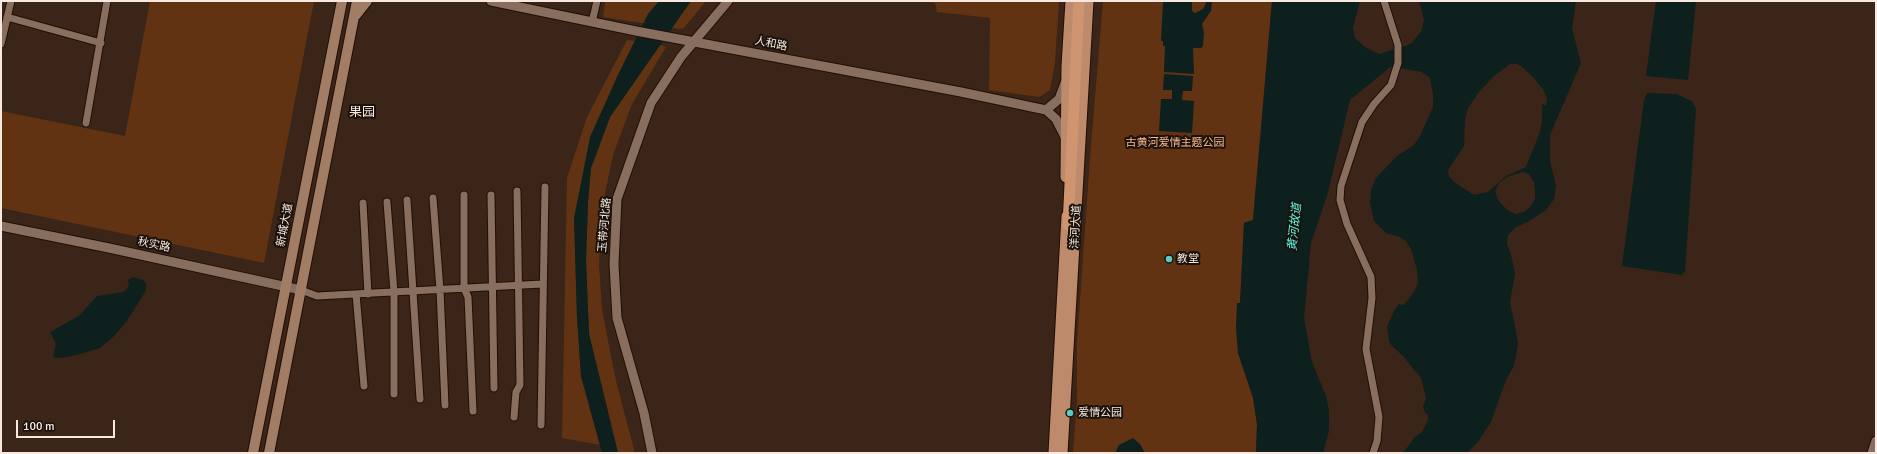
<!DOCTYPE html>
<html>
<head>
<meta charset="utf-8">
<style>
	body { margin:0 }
	#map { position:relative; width:1877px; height:454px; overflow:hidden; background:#3a2518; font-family:Signika,sans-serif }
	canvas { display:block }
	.frame { position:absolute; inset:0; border:2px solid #f7e9e0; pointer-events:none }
	.scale { position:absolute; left:16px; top:420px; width:99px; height:18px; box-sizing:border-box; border:2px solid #f7e9e0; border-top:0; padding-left:5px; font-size:12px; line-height:14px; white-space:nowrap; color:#f7e9e0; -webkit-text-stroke:3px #1a110b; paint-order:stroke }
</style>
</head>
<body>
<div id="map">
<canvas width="1877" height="454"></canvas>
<div class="frame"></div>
<div class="scale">100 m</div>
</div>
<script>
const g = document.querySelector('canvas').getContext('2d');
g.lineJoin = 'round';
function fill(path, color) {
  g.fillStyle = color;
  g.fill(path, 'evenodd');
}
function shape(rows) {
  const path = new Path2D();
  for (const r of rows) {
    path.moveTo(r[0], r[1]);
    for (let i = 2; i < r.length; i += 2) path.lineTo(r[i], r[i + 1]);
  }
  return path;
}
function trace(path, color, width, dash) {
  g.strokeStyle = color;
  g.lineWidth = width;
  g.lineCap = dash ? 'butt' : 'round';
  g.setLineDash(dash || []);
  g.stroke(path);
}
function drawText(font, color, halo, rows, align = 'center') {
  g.font = font + ' Signika,"Noto Sans SC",sans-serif';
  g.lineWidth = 4;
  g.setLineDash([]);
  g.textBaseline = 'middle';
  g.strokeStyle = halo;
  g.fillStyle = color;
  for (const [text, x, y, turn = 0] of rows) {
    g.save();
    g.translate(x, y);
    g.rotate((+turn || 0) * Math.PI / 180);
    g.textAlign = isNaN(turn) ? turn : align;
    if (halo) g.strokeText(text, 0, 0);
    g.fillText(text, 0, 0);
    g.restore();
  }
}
const green = shape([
	[150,1,314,1,264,263,1,208,1,111,125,136],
	[605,1,706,1,684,28,680,29,603,17],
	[922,1,1059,1,1055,63,1050,90,1039,97,989,90,990,18,937,12,935,3],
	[1103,1,1272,1,1253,220,1244,223,1240,303,1237,303,1238,353,1253,397,1257,424,1256,453,1073,453,1077,400,1077,343,1090,158],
	[627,40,635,41,617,77,574,218,577,317,581,376,600,445,562,438,567,178,587,117],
	[660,45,666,47,632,104,613,155,602,208,599,264,602,310,616,381,635,453,618,453,589,334,586,260,588,202,591,168,610,117]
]);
const water = shape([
	[659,1,691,1,610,117,591,168,588,202,586,260,589,334,618,453,602,453,581,376,577,317,574,218,590,137,617,77,648,14],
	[1163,1,1192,1,1192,11,1195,13,1203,9,1207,1,1212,1,1211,11,1202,24,1204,33,1203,46,1201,48,1193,48,1194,74,1164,72,1165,46,1163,46,1163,41,1161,41],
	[1272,1,1360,1,1353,28,1355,38,1366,48,1379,54,1405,46,1412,43,1422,30,1424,20,1419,1,1576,1,1572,28,1581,63,1550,135,1550,161,1556,186,1554,199,1546,210,1529,221,1516,227,1508,235,1507,244,1511,255,1515,274,1510,302,1518,342,1516,356,1514,366,1506,380,1491,422,1477,443,1467,453,1403,453,1415,437,1422,432,1428,420,1428,415,1425,413,1423,407,1426,398,1421,378,1403,356,1392,346,1389,341,1387,327,1395,309,1399,304,1404,305,1414,292,1418,283,1417,270,1411,249,1406,241,1400,237,1386,233,1374,221,1370,203,1371,190,1376,178,1397,156,1414,145,1420,136,1433,107,1433,94,1430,78,1422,72,1404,69,1397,66,1389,68,1350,100,1327,196,1311,243,1304,318,1312,362,1326,396,1329,411,1329,431,1323,453,1256,453,1257,424,1253,398,1238,353,1236,328,1237,303,1240,303,1244,223,1253,220],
	[1510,64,1517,64,1521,66,1532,76,1543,89,1547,99,1546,106,1542,104,1542,119,1540,132,1526,167,1506,176,1488,192,1474,195,1454,182,1449,176,1448,170,1464,146,1465,118,1468,108,1479,92,1494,76],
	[1523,172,1529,174,1534,182,1535,191,1535,199,1530,207,1524,212,1516,214,1509,211,1503,206,1498,200,1495,191,1500,182,1507,177],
	[1656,1,1696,1,1688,80,1646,76],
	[1164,74,1193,76,1192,91,1183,91,1182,100,1194,101,1192,133,1159,131,1161,99,1172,99,1172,90,1163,90],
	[1647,93,1676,94,1692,101,1696,109,1685,271,1682,275,1622,266,1644,100],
	[133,277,143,280,147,285,145,292,127,321,114,336,100,348,80,354,62,358,53,357,56,344,50,332,79,316,97,296,124,292,129,286,128,280],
	[1133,438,1140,444,1145,453,1115,453,1119,445]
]);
const minor = shape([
	[7,17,101,43],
	[592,22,597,1],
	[1,44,11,1],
	[86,123,107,1],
	[464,195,464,288,468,297,473,411],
	[491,195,494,388],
	[433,198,440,290,445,405],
	[407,200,420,399],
	[387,202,394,292,394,394],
	[363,203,368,294],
	[301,290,317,296,542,284],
	[356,294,364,386],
	[514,417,516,392,520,385,517,191],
	[541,425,545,187],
	[1373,453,1377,441,1379,417,1366,349,1372,298,1371,277,1347,224,1340,200,1341,186,1362,122,1374,104,1391,85,1398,63,1398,45,1384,1]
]);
const tertiary = shape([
	[491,1,636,31,961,92,1046,110],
	[1065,83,1059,99,1046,110,1056,119,1065,137],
	[1,226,109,248,301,290],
	[652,453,644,413,617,318,614,264,617,199,651,103,681,57,728,1],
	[1872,453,1876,441]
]);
const secondary = shape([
	[356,15,367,1],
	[253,453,342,1],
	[269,453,357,1]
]);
const primary = shape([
	[1066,177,1067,66,1071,1],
	[1054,453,1067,216],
	[1062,453,1088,1]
]);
const trunk = shape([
	[1068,225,1079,1]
]);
const markers = [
	[1169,259,4,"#58cec0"],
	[1070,413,4,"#58cec0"]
];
const streetNames = [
	["人和路",771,44,11],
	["新城大道",285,225,-79],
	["玉带河北路",605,225,-85],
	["洋河大道",1076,227,-87],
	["秋实路",154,245,12]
];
const parkNames = [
	["古黄河爱情主题公园",1175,143]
];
const poiNames = [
	["教堂",1177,259],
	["爱情公园",1078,413]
];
const waterNames = [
	["黄河故道",1295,227,-84]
];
const quarterNames = [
	["果园",362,113]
];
fill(green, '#613312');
fill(water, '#0d201d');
trace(minor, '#210e03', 9);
trace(tertiary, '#210e03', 11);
trace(secondary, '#210e03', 12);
trace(primary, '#210e03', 13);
trace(trunk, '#210e03', 13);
trace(minor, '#876e5f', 7);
trace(tertiary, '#876e5f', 9);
trace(secondary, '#a27d66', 10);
trace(primary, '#bd8b6c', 11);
trace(trunk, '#cf9570', 11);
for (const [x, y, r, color] of markers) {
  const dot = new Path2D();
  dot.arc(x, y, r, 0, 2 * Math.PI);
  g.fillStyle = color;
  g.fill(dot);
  trace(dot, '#1a110b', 1.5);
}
drawText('11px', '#f7e9e0', '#1a110b', streetNames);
drawText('11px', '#fbb88e', '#1a110b', parkNames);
drawText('11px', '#f7e9e0', '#1a110b', poiNames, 'left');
drawText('italic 12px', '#5ff1e1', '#1a110b', waterNames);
drawText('13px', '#f7e9e0', '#1a110b', quarterNames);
</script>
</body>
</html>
